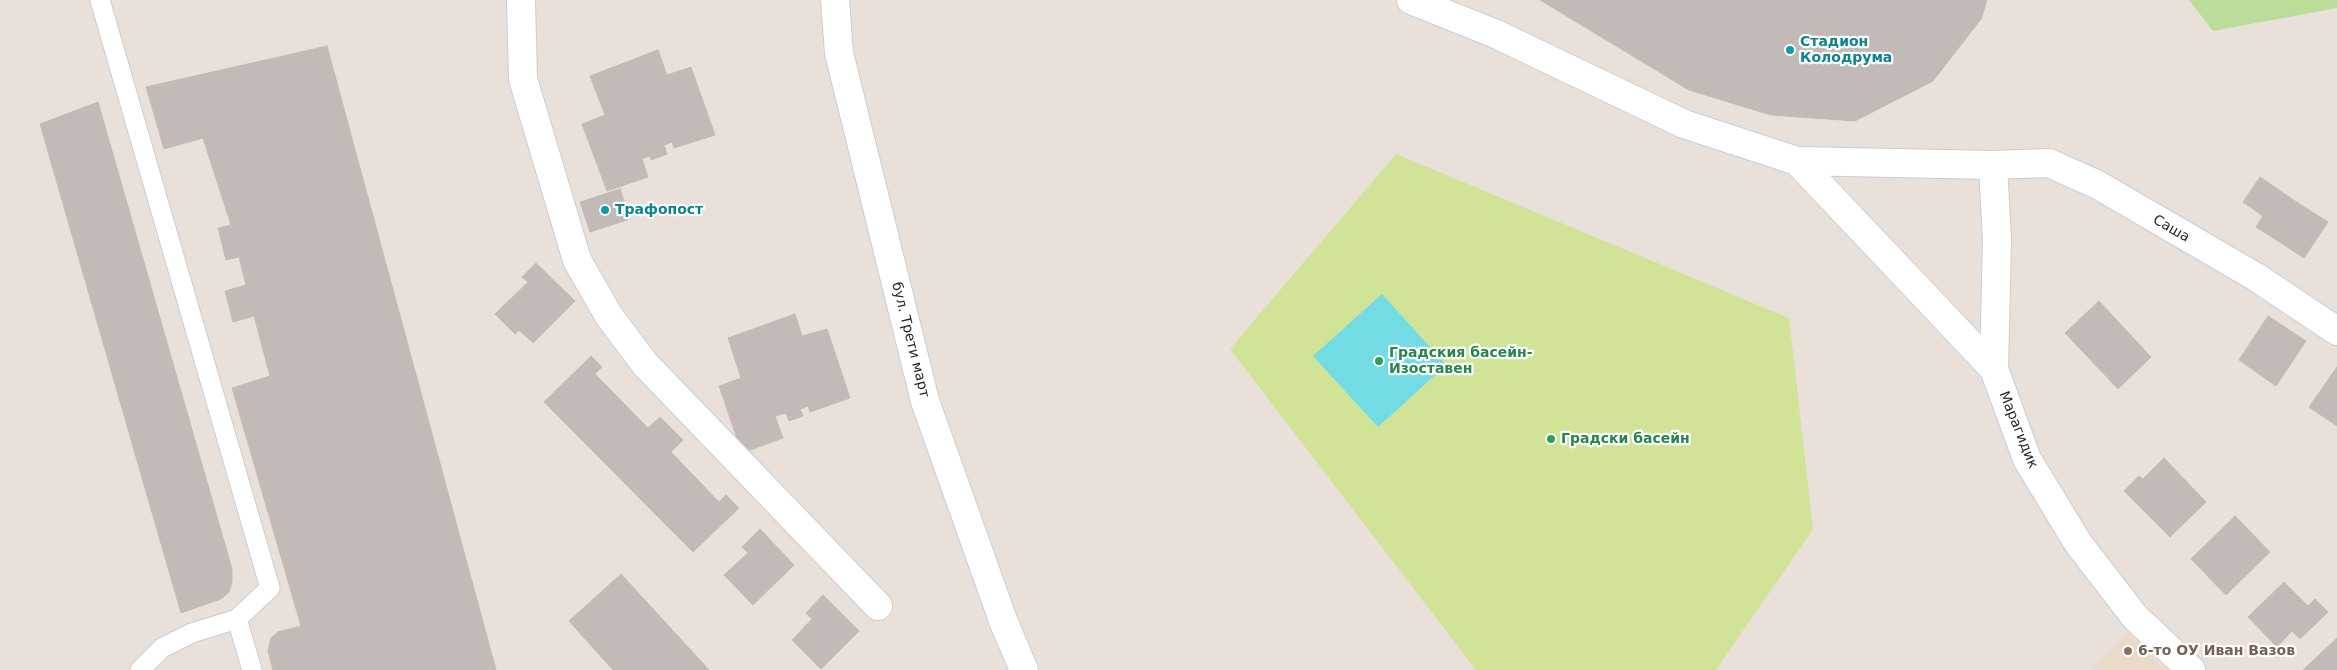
<!DOCTYPE html>
<html>
<head>
<meta charset="utf-8">
<style>
	body { margin:0 }
	canvas { display:block; background:#e9e0da }
</style>
</head>
<body>
<canvas width="2337" height="670"></canvas>
<script>
const g = document.querySelector('canvas').getContext('2d');
g.lineJoin = 'round';
function fill(path, color) {
  g.fillStyle = color;
  g.fill(path, 'evenodd');
}
function shape(rows) {
  const path = new Path2D();
  for (const r of rows) {
    path.moveTo(r[0], r[1]);
    for (let i = 2; i < r.length; i += 2) path.lineTo(r[i], r[i + 1]);
  }
  return path;
}
function trace(path, color, width, dash) {
  g.strokeStyle = color;
  g.lineWidth = width;
  g.lineCap = dash ? 'butt' : 'round';
  g.setLineDash(dash || []);
  g.stroke(path);
}
function drawText(font, color, halo, rows, align = 'center') {
  g.font = font + ' "DejaVu Sans",sans-serif';
  g.lineWidth = 4.5;
  g.setLineDash([]);
  g.textBaseline = 'middle';
  g.strokeStyle = halo;
  g.fillStyle = color;
  for (const [text, x, y, turn = 0] of rows) {
    g.save();
    g.translate(x, y);
    g.rotate((+turn || 0) * Math.PI / 180);
    g.textAlign = isNaN(turn) ? turn : align;
    if (halo) g.strokeText(text, 0, 0);
    g.fillText(text, 0, 0);
    g.restore();
  }
}
const education = shape([
	[2128,632,2165,670,2092,670]
]);
const green = shape([
	[2189,0,2337,0,2337,8,2213,31]
]);
const pitch = shape([
	[1396,154,1789,318,1813,529,1716,670,1476,670,1230,349]
]);
const water = shape([
	[1382,294,1446,365,1378,427,1313,356]
]);
const building = shape([
	[1540,0,1987,0,1981,19,1933,81,1855,121,1771,115,1689,90,1540,0],
	[327,46,496,670,273,670,268,651,271,638,278,632,301,626,232,388,270,376,254,316,233,322,225,291,246,285,239,257,226,260,218,228,231,225,203,138,164,149,146,87,327,46],
	[658,50,667,75,691,67,715,135,674,148,672,142,664,145,667,154,651,160,650,156,642,159,648,177,607,191,582,124,605,115,590,76,658,50],
	[98,102,232,569,232,582,229,592,221,599,181,613,40,124,98,102],
	[2260,177,2298,203,2275,239,2256,227,2263,216,2243,202,2260,177],
	[620,189,630,219,590,232,580,202,620,189],
	[2298,203,2328,222,2304,258,2275,239,2298,203],
	[536,263,575,301,533,343,519,330,515,334,495,314,528,282,522,277,536,263],
	[2099,301,2151,357,2118,389,2065,333,2099,301],
	[795,314,802,336,827,329,850,398,810,412,808,406,800,409,803,416,789,421,786,413,775,416,783,438,742,453,719,386,741,378,728,338,795,314],
	[2268,316,2306,341,2276,386,2239,360,2268,316],
	[591,356,602,367,595,374,648,428,660,417,683,440,671,452,719,502,726,495,739,508,693,552,544,402,591,356],
	[2337,367,2337,426,2309,407,2337,367],
	[2164,458,2206,502,2170,537,2124,491,2139,476,2143,479,2164,458],
	[2235,516,2270,552,2226,595,2191,559,2235,516],
	[760,529,794,565,753,605,724,575,748,553,742,547,760,529],
	[621,574,709,670,613,670,569,621,621,574],
	[2284,582,2308,606,2315,599,2328,612,2300,639,2292,631,2277,647,2248,617,2284,582],
	[823,595,859,631,821,669,792,640,812,619,806,613,823,595],
	[2337,638,2337,670,2303,670,2337,638]
]);
const lane = shape([
	[100,0,270,588,237,619,252,670],
	[140,670,162,648,192,633,237,619]
]);
const street = shape([
	[521,0,523,79,577,260,609,316,645,364,878,606],
	[1411,0,1496,34,1684,124,1797,161,1993,165,2049,163,2098,185,2256,277,2337,331],
	[1797,161,1994,369],
	[1993,165,1997,240,1994,369,2027,459,2078,543,2135,617,2191,670]
]);
const secondary = shape([
	[835,0,839,53,925,401,1004,623,1024,670]
]);
const markers = [
	[1790,50,5,"#0f9aa8"],
	[605,210,5,"#0f9aa8"],
	[1379,361,5,"#2e9e5b"],
	[1551,439,5,"#2e9e5b"],
	[2128,651,5,"#8d6e63"]
];
const cultureNames = [
	["Стадион",1800,42],
	["Колодрума",1800,58],
	["Трафопост",615,210]
];
const streetNames = [
	["Саша",2171,229,30],
	["бул. Трети март",910,340,76],
	["Марагидик",2018,430,68]
];
const leisureNames = [
	["Градския басейн-",1389,353],
	["Изоставен",1389,369],
	["Градски басейн",1561,439]
];
const educationNames = [
	["6-то ОУ Иван Вазов",2138,651]
];
fill(education, '#eadaca');
fill(green, '#bcdc99');
fill(pitch, '#d0e396');
fill(water, '#73dbe4');
fill(building, '#c1bab6');
trace(building, '#c4bbb4', 1);
trace(lane, '#c8ced8', 21);
trace(street, '#c8ced8', 30);
trace(secondary, '#c8ced8', 30);
trace(lane, '#fff', 19);
trace(street, '#fff', 28);
trace(secondary, '#fff', 28);
for (const [x, y, r, color] of markers) {
  const dot = new Path2D();
  dot.arc(x, y, r, 0, 2 * Math.PI);
  g.fillStyle = color;
  g.fill(dot);
  trace(dot, '#fff', 2);
}
drawText('bold 14px', '#0d838f', '#fff', cultureNames, 'left');
drawText('14px', '#272727', '#fff', streetNames);
drawText('bold 14px', '#27864d', '#fff', leisureNames, 'left');
drawText('bold 14px', '#785e54', '#fff', educationNames, 'left');
</script>
</body>
</html>
